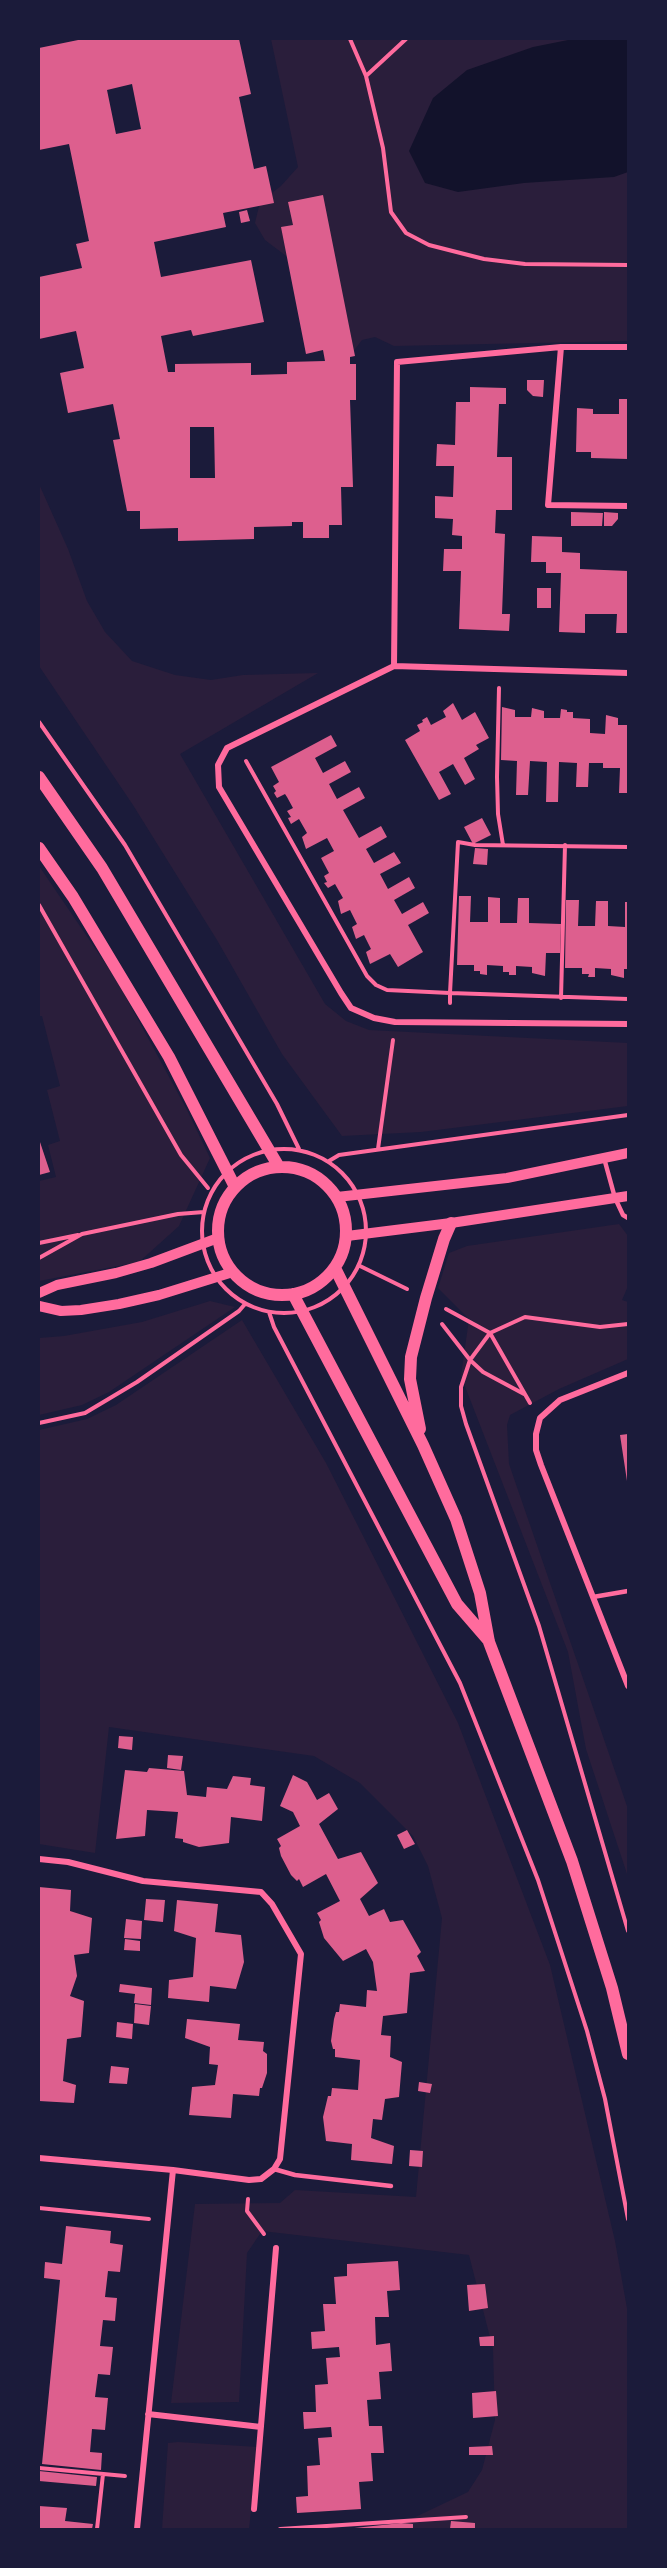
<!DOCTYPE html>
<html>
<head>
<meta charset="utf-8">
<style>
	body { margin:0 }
	#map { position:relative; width:667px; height:2568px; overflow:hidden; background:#1b1b3a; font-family:Figtree,sans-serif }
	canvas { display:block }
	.frame { position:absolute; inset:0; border:40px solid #1b1b3a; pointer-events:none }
</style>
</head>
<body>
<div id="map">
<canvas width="667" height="2568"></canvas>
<div class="frame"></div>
</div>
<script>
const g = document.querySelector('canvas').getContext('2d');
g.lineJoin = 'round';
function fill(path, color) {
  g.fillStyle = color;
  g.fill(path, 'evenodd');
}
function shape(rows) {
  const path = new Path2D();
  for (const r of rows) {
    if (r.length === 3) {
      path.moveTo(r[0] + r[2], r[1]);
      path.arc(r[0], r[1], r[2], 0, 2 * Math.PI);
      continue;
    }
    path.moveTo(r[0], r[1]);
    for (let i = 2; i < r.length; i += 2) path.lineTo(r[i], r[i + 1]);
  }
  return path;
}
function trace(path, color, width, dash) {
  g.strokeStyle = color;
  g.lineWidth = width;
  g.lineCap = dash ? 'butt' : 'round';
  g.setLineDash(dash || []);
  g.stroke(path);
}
const green = shape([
	[271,39,628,39,628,341,394,346,375,337,362,340,352,353,302,268,265,240,255,223,260,202,281,186,298,167],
	[39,484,68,549,87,601,105,632,132,661,175,675,211,680,243,675,318,673,180,754,325,1004,346,1021,369,1030,628,1043,628,1106,421,1132,342,1136,282,1054,217,940,133,805,39,666],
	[39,866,116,979,187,1110,210,1158,179,1226,139,1262,39,1281,39,1181,56,1177,48,1145,60,1141,47,1090,60,1086,42,1016,39,1016],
	[619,1224,628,1236,628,1286,622,1300,628,1302,628,1359,559,1389,510,1415,507,1425,509,1464,628,1809,628,1877,586,1749,568,1652,461,1376,469,1319,438,1288,449,1253,467,1246],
	[210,1301,235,1307,109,1392,82,1405,39,1415,39,1338,64,1336,142,1322],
	[242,1320,326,1463,458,1723,550,1965,615,2241,628,2314,628,2529,405,2529,405,2522,468,2492,482,2470,495,2420,493,2349,469,2255,262,2231,247,2253,239,2402,171,2403,195,2204,280,2203,295,2190,416,2197,442,1918,428,1866,413,1836,360,1783,314,1756,109,1727,95,1853,39,1844,39,1430,87,1419,116,1405],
	[178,2442,258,2447,249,2529,162,2529,168,2443]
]);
const water = shape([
	[573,39,628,39,628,172,614,177,524,183,458,192,425,183,409,151,433,98,467,70,533,47]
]);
const building = shape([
	[83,39,239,39,251,94,239,97,254,169,266,166,274,203,223,213,226,227,154,242,161,277,251,260,264,322,193,336,191,330,161,336,168,372,175,372,175,364,251,363,251,375,287,374,287,362,325,361,323,350,306,354,281,227,293,225,288,202,323,195,355,356,350,357,350,364,356,364,356,400,350,400,353,487,341,487,342,525,329,525,329,538,303,538,303,522,292,522,292,526,254,527,254,539,178,541,178,528,140,529,140,511,127,511,113,440,120,439,113,404,68,413,60,373,84,368,76,331,39,339,39,277,82,268,76,244,89,241,69,144,39,150,39,48],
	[132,84,141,129,116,134,107,90],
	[190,427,214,427,215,478,190,478],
	[247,210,250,221,241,223,239,212],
	[527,380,544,380,543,397,533,396,527,390],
	[470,387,506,388,506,404,499,404,497,457,512,457,512,510,496,510,495,533,505,534,502,614,510,614,509,631,459,629,461,571,443,571,444,549,462,549,462,536,452,535,453,519,435,518,435,496,453,497,454,466,436,466,437,444,455,445,456,402,470,402],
	[619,399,628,399,628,459,591,458,591,452,576,452,577,408,593,409,593,414,619,414],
	[571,512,603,513,602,526,571,526],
	[604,512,618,513,618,519,612,526,604,526],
	[532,536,562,537,562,552,580,553,580,569,628,571,628,633,616,633,617,614,585,614,585,633,559,632,561,573,546,573,546,562,531,562],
	[537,588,551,588,551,608,537,608],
	[453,703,462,720,475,712,489,738,476,745,479,749,464,758,475,779,465,785,453,764,439,772,451,794,439,800,405,740,420,731,417,725,423,722,422,720,427,717,431,725,446,717,443,711],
	[502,707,515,710,515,717,531,717,532,708,544,711,544,718,560,718,561,709,567,710,567,712,573,712,573,718,590,719,590,733,605,734,606,715,618,718,618,725,628,725,628,793,619,793,620,768,603,768,603,763,589,763,588,787,576,787,577,763,559,762,558,802,546,802,547,762,530,761,528,795,516,795,517,761,501,760],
	[331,735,337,746,315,758,323,773,345,761,351,772,329,784,337,799,359,787,365,798,343,810,359,838,381,826,387,837,366,849,374,863,394,852,401,863,380,874,388,889,409,877,415,888,394,900,402,914,423,902,429,913,408,925,423,952,398,967,390,954,370,964,366,952,371,949,364,935,356,939,352,927,357,924,350,910,341,914,338,901,343,898,335,884,328,888,324,883,327,882,324,876,329,873,321,858,334,851,327,838,306,849,302,837,307,833,299,819,291,824,288,818,291,817,287,811,293,808,287,797,285,794,277,798,274,793,276,791,273,786,279,782,271,767],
	[482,818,491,835,473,844,464,827],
	[475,848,488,849,487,865,473,864],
	[459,896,471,896,470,922,488,922,488,897,500,898,500,923,517,923,518,898,529,898,529,923,561,924,560,953,546,953,545,976,532,973,532,967,516,966,516,975,509,975,509,972,503,972,503,966,487,965,487,975,480,974,480,971,474,971,474,965,457,965],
	[566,900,579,900,578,926,595,926,596,901,608,901,608,926,625,927,625,902,628,902,628,969,624,969,624,978,611,975,611,969,595,968,595,977,588,977,589,974,582,974,582,968,565,968],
	[39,1139,50,1172,39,1175],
	[628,1434,628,1481,627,1481,620,1435],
	[119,1736,133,1737,132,1750,118,1748],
	[168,1755,183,1756,181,1770,167,1768],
	[149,1768,184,1771,187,1795,206,1797,207,1787,227,1789,233,1776,251,1778,250,1785,265,1787,262,1821,231,1817,229,1843,199,1847,183,1842,183,1839,175,1838,178,1812,147,1810,145,1836,116,1839,125,1770,147,1772],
	[293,1775,307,1782,317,1800,329,1793,338,1809,319,1824,338,1859,361,1852,378,1883,360,1899,369,1916,384,1909,390,1922,403,1920,421,1952,417,1956,425,1971,410,1973,407,2013,383,2016,381,2035,391,2036,390,2057,402,2062,399,2097,385,2099,382,2120,373,2119,371,2138,394,2146,392,2164,351,2160,352,2144,326,2141,323,2117,328,2096,331,2096,332,2088,358,2090,360,2060,335,2057,335,2049,333,2049,331,2041,334,2019,336,2012,339,2012,340,2004,366,2007,367,1990,377,1991,373,1962,366,1949,343,1961,324,1938,319,1922,321,1920,317,1913,340,1901,326,1874,303,1887,299,1879,297,1881,291,1875,281,1856,279,1848,281,1846,277,1839,300,1826,293,1812,280,1806],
	[407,1830,415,1844,404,1849,397,1835],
	[39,1887,71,1890,70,1911,92,1918,89,1953,74,1955,77,1976,70,1996,84,2001,81,2037,67,2039,63,2081,76,2085,74,2103,39,2101],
	[146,1899,165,1900,163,1922,144,1920],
	[177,1900,218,1904,215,1932,241,1935,244,1962,236,1989,210,1986,209,2002,168,1998,169,1980,193,1977,196,1938,174,1931],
	[126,1919,142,1921,141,1939,124,1938],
	[125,1939,140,1941,140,1951,124,1950],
	[120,1984,152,1988,151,2005,134,2003,135,1994,119,1992],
	[135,2004,151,2006,149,2025,134,2023],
	[187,2019,240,2024,238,2040,264,2042,263,2051,267,2054,267,2073,262,2088,260,2088,259,2096,233,2094,231,2118,189,2115,192,2087,215,2085,218,2065,209,2064,210,2047,185,2038],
	[117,2022,133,2024,132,2039,116,2037],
	[111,2066,129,2068,127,2084,109,2083],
	[419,2082,432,2084,430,2093,418,2091],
	[410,2150,423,2151,422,2167,409,2166],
	[66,2226,111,2231,110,2243,123,2245,120,2272,108,2271,105,2297,117,2298,115,2321,103,2320,100,2346,113,2347,110,2375,98,2374,95,2397,108,2398,105,2430,92,2429,90,2452,102,2453,101,2470,42,2464,60,2280,44,2278,45,2262,62,2264],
	[398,2261,400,2290,387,2291,389,2317,375,2317,376,2345,390,2343,392,2371,379,2372,381,2399,367,2400,369,2426,382,2426,384,2453,371,2453,373,2481,359,2482,361,2509,297,2513,296,2497,308,2496,307,2466,320,2465,318,2438,332,2437,331,2427,304,2429,303,2412,316,2412,315,2385,328,2384,326,2358,340,2357,339,2347,312,2349,311,2332,325,2331,323,2304,336,2304,334,2277,347,2276,347,2264],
	[485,2284,488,2308,469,2311,467,2285],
	[494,2336,494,2346,480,2346,479,2337],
	[496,2391,498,2416,473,2418,472,2393],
	[492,2446,493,2455,469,2455,469,2447],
	[39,2471,97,2477,96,2486,39,2481],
	[39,2506,67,2508,65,2521,93,2524,92,2529,39,2529],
	[451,2521,475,2523,475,2529,450,2529],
	[401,2523,413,2524,413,2529,345,2529]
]);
const path = shape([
	[350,39,366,76,383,148,391,212,406,233,429,245,484,259,525,264,628,265],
	[366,76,406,39],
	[499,688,497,777,498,814,503,845],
	[39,722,125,845,277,1104,299,1149],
	[246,761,367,976,376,985,387,990,450,993,458,842,475,845,628,847],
	[39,905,181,1155,208,1188],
	[561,998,565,845],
	[450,1003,450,993,628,999],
	[284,1231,82],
	[378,1149,393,1040],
	[329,1161,339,1155,628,1115],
	[39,1243,78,1235],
	[39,1258,82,1234,178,1214,204,1212],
	[360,1266,407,1289],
	[446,1309,490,1333,530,1403],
	[269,1312,274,1327,460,1683,538,1880,587,2031,605,2099,628,2219],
	[442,1324,470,1360,483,1372,524,1394],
	[628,1324,600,1327,525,1317,490,1333,470,1360,461,1387,461,1406,466,1424,539,1626,628,1931],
	[39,1423,85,1413,137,1382,239,1311,245,1304],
	[248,2199,247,2211,264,2234],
	[39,2208,149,2219],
	[39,2468,125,2476],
	[97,2529,103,2474],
	[280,2529,466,2517]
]);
const service = shape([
	[604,1158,615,1198,623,1215,628,1218],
	[593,1597,628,1591],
	[274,2169,295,2175,391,2186]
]);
const minor = shape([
	[561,347,548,505,628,506],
	[628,347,561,347,397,362,394,666,628,673],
	[394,666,227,748,218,765,219,787,341,993,351,1008,374,1018,395,1022,628,1024],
	[628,1373,560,1400,540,1418,536,1434,536,1450,541,1465,628,1686],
	[39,1859,68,1862,143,1881,261,1892,272,1904,301,1954,280,2159,274,2169,261,2179,249,2180,173,2170,39,2158],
	[148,2414,261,2427],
	[254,2509,276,2248],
	[137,2529,173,2170]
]);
const tertiary = shape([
	[337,1197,507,1178,628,1153],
	[347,1236,451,1223,628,1196],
	[39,1293,57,1285,116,1273,151,1263,218,1238],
	[39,1306,61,1311,81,1310,119,1304,159,1295,233,1272]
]);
const secondary = shape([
	[39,777,102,868,279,1167],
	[39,848,73,897,169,1057,235,1187],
	[282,1231,64],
	[335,1268,423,1445,456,1519,480,1593,489,1642,572,1861,612,1988,628,2054],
	[293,1294,457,1604,489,1641],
	[420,1429,410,1379,411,1357,426,1298,444,1239,451,1223]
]);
fill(green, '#2a1e3b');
fill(water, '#12122b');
fill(building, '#dd5f8e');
trace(path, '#ff6b9d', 4);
trace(service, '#ff6b9d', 4.5);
trace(minor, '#ff6b9d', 6);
trace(tertiary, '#ff6b9d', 10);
trace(secondary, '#ff6b9d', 12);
</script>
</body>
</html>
